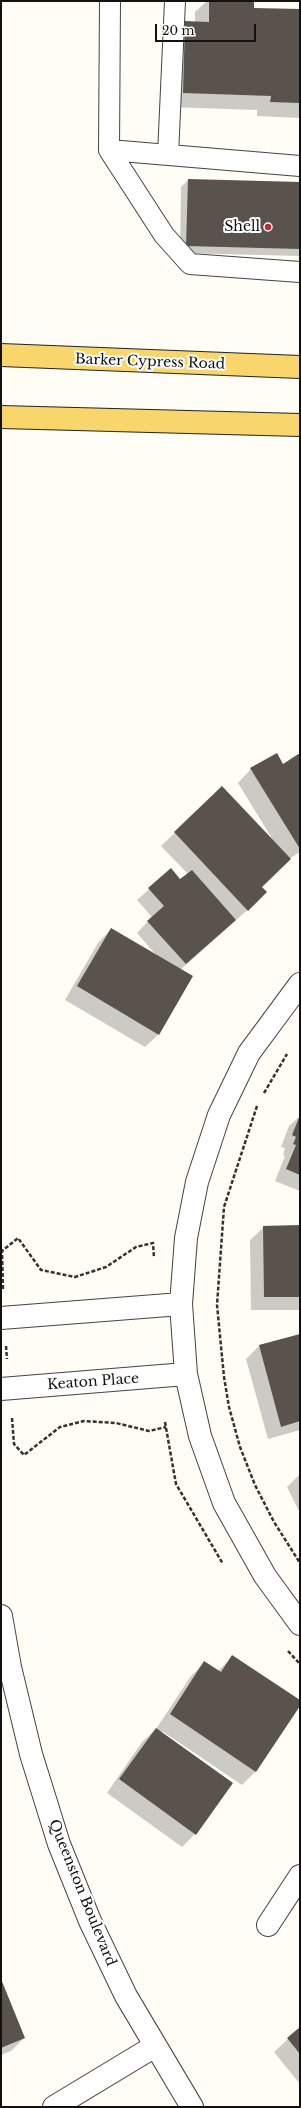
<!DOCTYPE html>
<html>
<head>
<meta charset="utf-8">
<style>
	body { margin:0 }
	#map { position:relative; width:301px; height:2108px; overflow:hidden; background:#fffdf5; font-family:"Libre Baskerville",serif }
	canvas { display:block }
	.frame { position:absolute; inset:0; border:2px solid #111; pointer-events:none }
	.scale { position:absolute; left:155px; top:24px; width:101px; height:18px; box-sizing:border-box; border:2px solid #111; border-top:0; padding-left:5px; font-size:12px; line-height:14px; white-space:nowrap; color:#111; -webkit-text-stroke:3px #fff; paint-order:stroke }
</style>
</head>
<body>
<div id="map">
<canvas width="301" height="2108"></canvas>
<div class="frame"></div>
<div class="scale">20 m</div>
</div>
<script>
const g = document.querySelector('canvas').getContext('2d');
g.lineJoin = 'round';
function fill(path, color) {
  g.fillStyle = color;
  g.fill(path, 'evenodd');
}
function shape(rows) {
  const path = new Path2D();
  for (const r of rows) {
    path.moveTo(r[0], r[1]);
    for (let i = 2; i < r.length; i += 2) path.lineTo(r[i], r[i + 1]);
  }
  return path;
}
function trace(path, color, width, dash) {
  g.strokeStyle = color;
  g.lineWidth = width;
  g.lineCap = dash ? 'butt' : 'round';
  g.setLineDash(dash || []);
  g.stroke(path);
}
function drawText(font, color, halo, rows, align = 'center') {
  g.font = font + ' "Libre Baskerville",serif';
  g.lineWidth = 4;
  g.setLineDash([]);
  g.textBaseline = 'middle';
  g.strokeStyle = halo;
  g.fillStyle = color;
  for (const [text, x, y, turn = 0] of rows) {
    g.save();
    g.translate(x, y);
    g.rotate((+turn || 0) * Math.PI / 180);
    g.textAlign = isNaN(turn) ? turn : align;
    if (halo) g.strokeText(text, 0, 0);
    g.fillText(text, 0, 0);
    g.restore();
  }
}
const shadow = shape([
	[207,1,253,1,253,9,300,10,300,118,257,116,257,110,169,107,172,37,186,22,195,23,195,12],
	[188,180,300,183,300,256,180,253,181,187],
	[300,754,300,852,289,859,261,887,253,905,180,970,159,1034,145,1047,65,1000,98,943,111,929,157,956,137,933,152,917,137,900,171,870,180,881,188,874,161,846,222,787,273,840,238,783,251,769,283,765],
	[300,1116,300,1191,275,1181,285,1156,283,1155,285,1148,281,1147,289,1126],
	[300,1226,300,1310,251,1310,250,1240,264,1227],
	[300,1335,300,1430,268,1439,246,1359,259,1346],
	[300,1474,300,1513,287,1487],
	[233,1656,300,1702,300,1704,255,1772,242,1785,162,1731,195,1834,182,1847,107,1793,142,1742,156,1729,191,1676,204,1663,218,1671],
	[1,1982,24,2038,11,2051,1,2055],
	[300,2028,300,2084,274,2052]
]);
const building = shape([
	[209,1,254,1,254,8,300,9,300,103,270,102,271,96,183,93,185,21,209,22],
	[188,179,300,182,300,249,186,246],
	[277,753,283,764,300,753,300,849,250,768],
	[222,786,291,859,262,887,267,892,248,911,174,832],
	[171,868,180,879,192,870,236,920,186,964,147,921,164,906,148,888],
	[111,928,193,976,159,1035,77,986],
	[300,1115,300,1175,286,1169,296,1145,293,1144,296,1137,292,1135],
	[300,1225,300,1297,264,1297,263,1226],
	[300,1334,300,1421,281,1427,259,1345],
	[232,1655,300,1700,300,1706,256,1772,170,1714,204,1661,221,1672],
	[156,1728,233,1783,196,1835,119,1779],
	[1,1979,25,2038,1,2048],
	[300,2027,300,2054,287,2038]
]);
const path = shape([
	[264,1093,287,1054],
	[257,1106,224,1207,217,1305,224,1377,229,1407,240,1447,255,1485,274,1522,300,1563],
	[3,1289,2,1251,18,1238,41,1270,75,1277,106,1267,136,1247,153,1243,154,1258],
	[6,1346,7,1359],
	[12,1418,14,1444,24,1455,60,1427,84,1421,116,1423,149,1431,166,1427],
	[165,1422,176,1484,223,1564],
	[288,1651,300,1664]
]);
const lane = shape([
	[110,1,109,150,300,166],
	[109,150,164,235,190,264,300,272],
	[168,155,175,1]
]);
const street = shape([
	[300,984,249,1053,219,1115,197,1182,186,1238,181,1304,186,1374,200,1436,224,1503,265,1576,300,1624],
	[1,1318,181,1304],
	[1,1389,186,1374],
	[1,1616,10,1667,31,1754,59,1844,90,1921,126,1996,192,2107],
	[268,1925,300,1876],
	[54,2107,155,2046]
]);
const primary = shape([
	[1,355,300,367],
	[1,417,300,425]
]);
const markers = [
	[268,227,4,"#c4262e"]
];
const poiNames = [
	["Shell",260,227]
];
const streetNames = [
	["Barker Cypress Road",150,362,2],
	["Keaton Place",93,1382,-4],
	["Queenston Boulevard",82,1893,68]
];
fill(shadow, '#0003');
fill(building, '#5a524d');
trace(lane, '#444', 22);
trace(street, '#444', 24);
trace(primary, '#222', 24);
trace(path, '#333', 2.5, [4, 2]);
trace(lane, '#fff', 20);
trace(street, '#fff', 22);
trace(primary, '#f9d66b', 22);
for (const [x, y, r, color] of markers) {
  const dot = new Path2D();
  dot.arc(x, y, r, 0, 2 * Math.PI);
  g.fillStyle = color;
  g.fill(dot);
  trace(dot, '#fff', 1.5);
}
drawText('14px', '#111', '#fff', poiNames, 'right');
drawText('14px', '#111', '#fff', streetNames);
</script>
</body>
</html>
